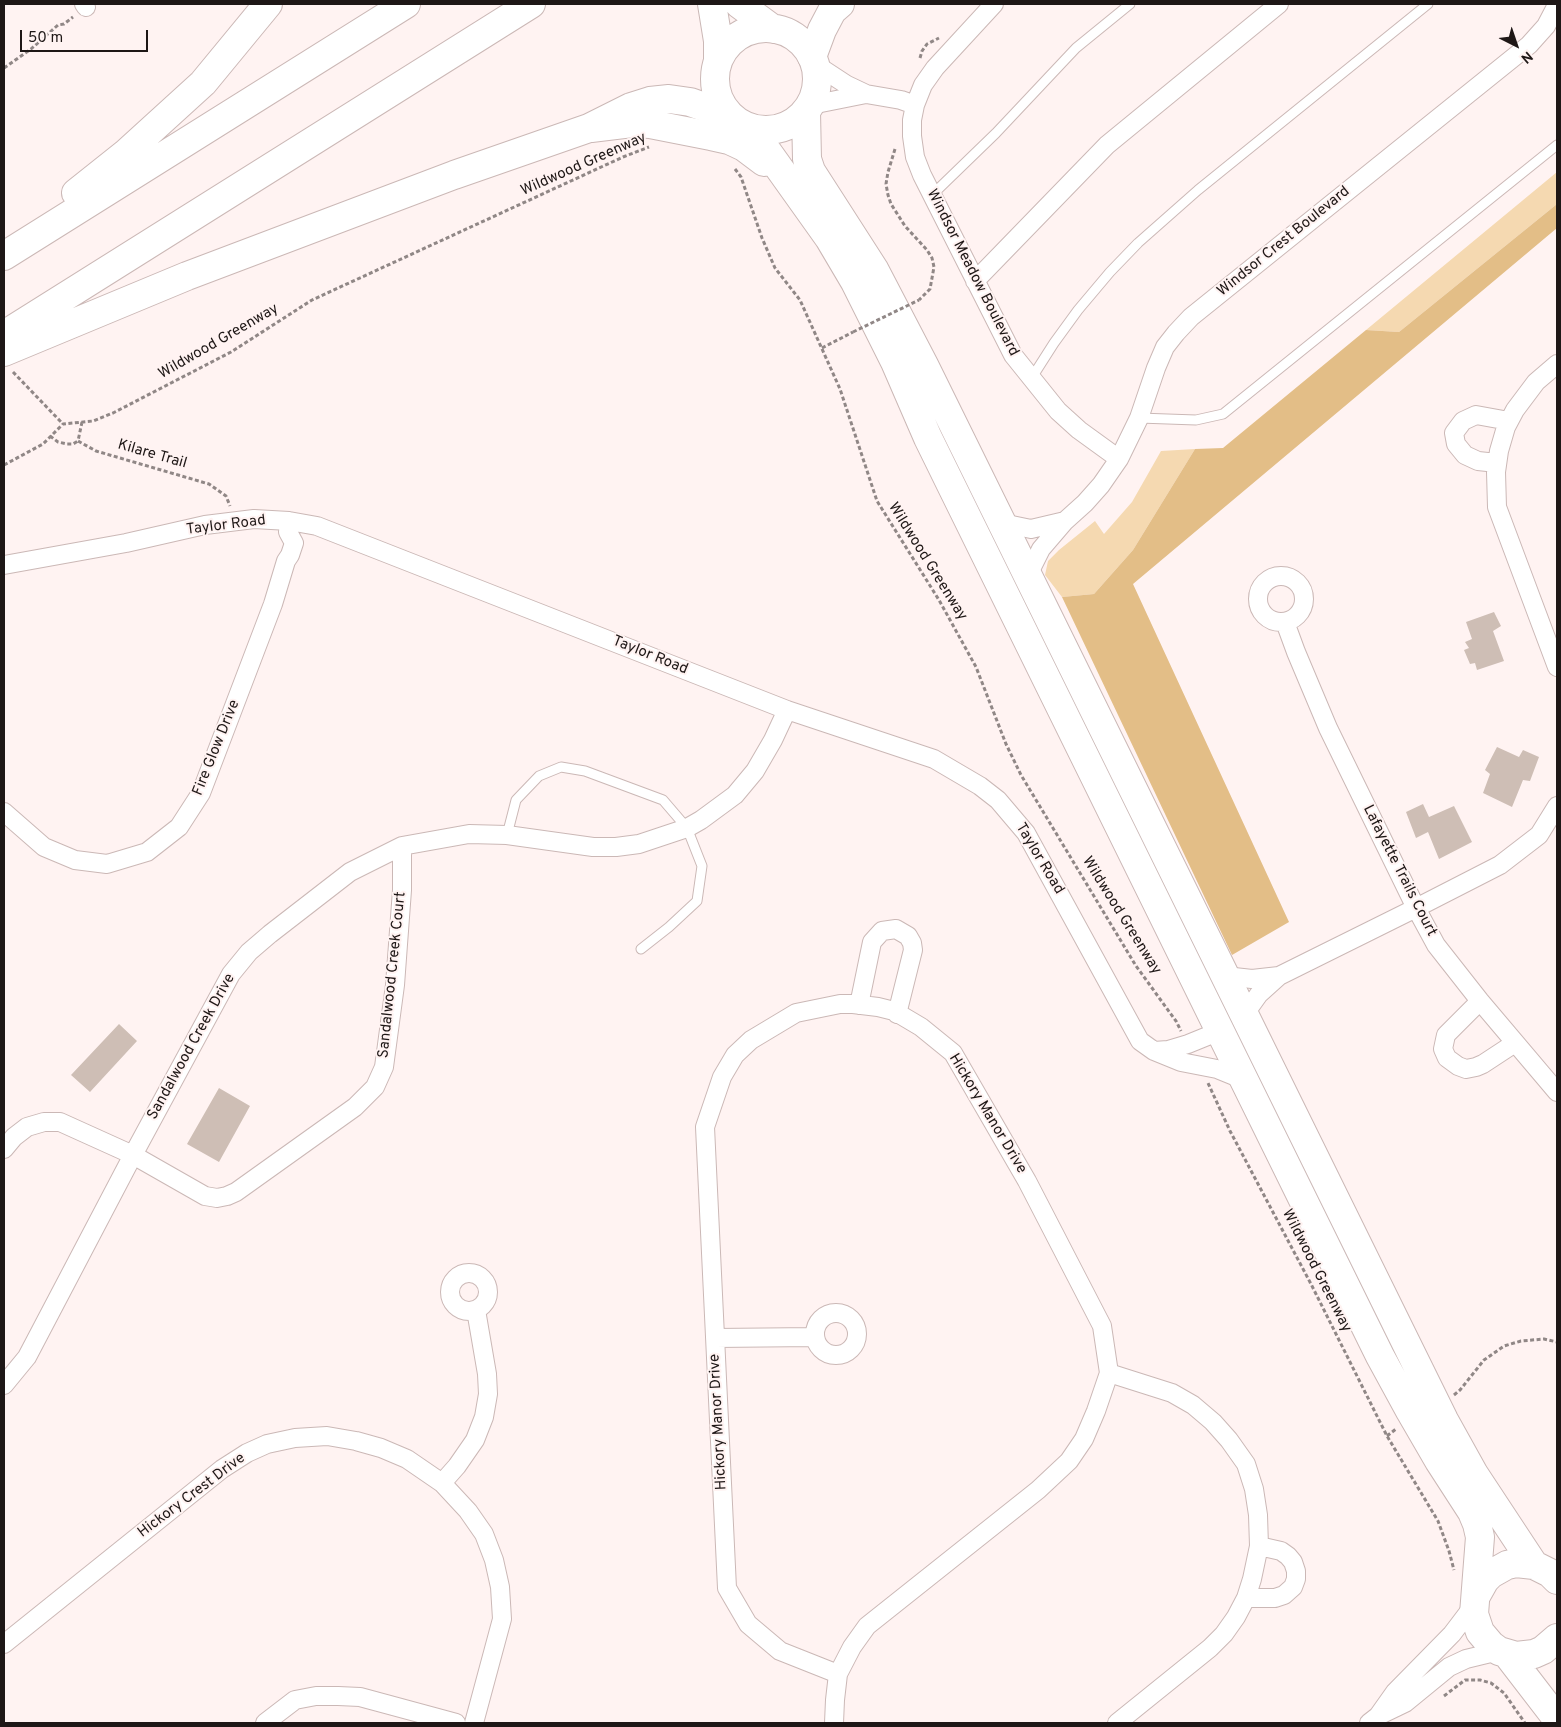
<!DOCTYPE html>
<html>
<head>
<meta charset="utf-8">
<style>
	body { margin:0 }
	#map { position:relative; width:1561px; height:1727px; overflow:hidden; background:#fff3f2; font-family:Overpass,sans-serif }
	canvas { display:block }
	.frame { position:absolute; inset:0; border:5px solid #1e1716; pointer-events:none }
	.north { position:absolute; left:1491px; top:20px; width:50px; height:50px; -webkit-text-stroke:4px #fff3f2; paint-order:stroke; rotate:139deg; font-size:14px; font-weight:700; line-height:20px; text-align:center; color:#1e1716 }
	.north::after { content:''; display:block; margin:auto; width:18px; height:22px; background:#1e1716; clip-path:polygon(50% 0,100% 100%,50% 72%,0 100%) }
	.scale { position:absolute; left:20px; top:30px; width:128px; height:22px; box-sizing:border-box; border:2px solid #1e1716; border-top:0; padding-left:6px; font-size:15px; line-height:18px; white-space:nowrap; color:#1e1716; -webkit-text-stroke:4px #fff3f2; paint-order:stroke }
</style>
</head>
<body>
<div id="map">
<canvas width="1561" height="1727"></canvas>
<div class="frame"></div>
<div class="north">N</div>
<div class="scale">50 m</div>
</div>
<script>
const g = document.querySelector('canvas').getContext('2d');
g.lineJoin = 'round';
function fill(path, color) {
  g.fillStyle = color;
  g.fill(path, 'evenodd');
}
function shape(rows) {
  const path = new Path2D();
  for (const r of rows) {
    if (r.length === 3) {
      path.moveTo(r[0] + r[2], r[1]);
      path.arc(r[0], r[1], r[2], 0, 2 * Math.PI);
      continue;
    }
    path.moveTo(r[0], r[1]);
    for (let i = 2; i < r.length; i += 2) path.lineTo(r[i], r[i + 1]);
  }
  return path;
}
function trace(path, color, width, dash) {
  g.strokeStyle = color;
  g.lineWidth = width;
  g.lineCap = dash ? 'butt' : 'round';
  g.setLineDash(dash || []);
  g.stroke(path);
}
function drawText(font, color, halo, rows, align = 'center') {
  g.font = font + ' Overpass,sans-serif';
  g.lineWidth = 4;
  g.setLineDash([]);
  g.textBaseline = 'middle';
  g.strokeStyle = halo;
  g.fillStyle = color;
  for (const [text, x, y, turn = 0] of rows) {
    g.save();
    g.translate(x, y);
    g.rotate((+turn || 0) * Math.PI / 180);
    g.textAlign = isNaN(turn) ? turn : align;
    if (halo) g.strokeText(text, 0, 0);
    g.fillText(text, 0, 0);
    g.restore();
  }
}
const green = shape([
	[1557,172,1557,204,1399,332,1366,330],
	[1195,449,1133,550,1094,594,1062,597,1045,575,1048,561,1059,550,1095,521,1104,534,1132,502,1161,451]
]);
const forest = shape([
	[1557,204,1557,228,1133,584,1289,922,1232,955,1062,597,1094,594,1133,550,1195,449,1223,448,1366,330,1399,332]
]);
const building = shape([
	[1494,612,1501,626,1493,631,1504,661,1477,670,1475,663,1470,664,1464,650,1469,648,1465,642,1472,639,1466,622],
	[1497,747,1519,757,1523,750,1539,757,1530,781,1523,780,1512,807,1483,793,1490,774,1485,770],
	[1423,804,1429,817,1454,806,1472,842,1439,859,1428,832,1416,838,1406,812],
	[119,1024,137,1041,90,1092,71,1075],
	[219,1088,250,1106,219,1162,187,1144]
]);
const path = shape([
	[920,58,922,51,927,44,939,38],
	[4,68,31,49,58,25,64,24,73,17],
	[895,149,888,172,886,184,888,195,891,204,905,226,927,250,932,258,934,267,930,289,919,300],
	[735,169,741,177,762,238,775,268,800,300,840,389,877,501,939,600,976,667,1006,744,1021,775,1136,966,1176,1021,1181,1031],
	[822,348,853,332],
	[13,372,63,424],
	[82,422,78,441,96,451,209,484,226,496,230,506],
	[50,436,58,442,67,444,73,444,78,441],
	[4,465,43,444,63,424,93,421,113,413,231,352,312,300,623,157,649,147],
	[1208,1083,1230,1131,1311,1284,1387,1436,1438,1521,1449,1551,1454,1570],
	[1454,1395,1460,1390,1484,1360,1504,1346,1521,1341,1544,1339,1557,1342],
	[1387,1436,1396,1429],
	[1444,1696,1465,1680,1480,1680,1491,1683,1504,1693,1525,1723]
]);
const service = shape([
	[932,195,996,133,1076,48,1130,4],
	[1031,379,1054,343,1078,310,1110,272,1138,243,1198,190,1428,4],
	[1139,418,1196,420,1223,414,1557,145],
	[507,835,516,800,539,776,561,767,585,771,663,800,687,828,702,866,697,901,669,927,641,949]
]);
const minor = shape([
	[84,4,86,7],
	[994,4,935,68,923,85,915,105,912,120,912,136,915,157,922,175,1013,355,1058,411,1079,430,1119,459],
	[815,64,847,85,866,94,901,100,915,105],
	[811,105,866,94],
	[975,281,1107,145,1279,4],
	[1557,364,1536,382,1515,410,1506,427,1499,451,1496,472,1497,507,1557,667],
	[1497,463,1478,461,1465,455,1456,444,1454,433,1463,421,1476,415,1509,421],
	[1002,523,1031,529,1065,521],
	[4,565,126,543,205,525,254,519,289,521,317,526,787,710,934,759,980,786,998,800,1026,833,1140,1041,1154,1051,1181,1062,1217,1069,1244,1080],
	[1028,575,1041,549,1065,521,1085,503,1101,485,1119,459,1139,418,1156,368,1165,347,1176,333,1191,317,1529,45,1546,26,1557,5],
	[1281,599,23],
	[1285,622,1296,652,1328,728,1416,908,1436,945,1480,1001,1557,1092],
	[4,812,44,847,75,860,107,864,147,852,179,827,201,793,273,604,286,561,290,555,294,543,288,532,289,521],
	[1225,976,1252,979,1279,976],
	[1480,1001,1446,1035,1443,1049,1447,1058,1458,1066,1466,1069,1476,1067,1483,1064,1515,1043],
	[859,1005,872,942,882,931,896,929,908,936,912,943,913,950,897,1014],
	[1244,1015,1259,994,1279,976,1416,908,1500,865,1539,835,1557,806],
	[1154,1051,1168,1050,1188,1044,1220,1031],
	[4,1149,14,1137,27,1127,44,1122,60,1122,133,1155,205,1196,217,1198,227,1196,236,1192,355,1107,375,1087,384,1067,395,985,402,890,402,846],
	[469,1292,19],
	[836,1334,21],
	[715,1338,815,1337],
	[1109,1373,1172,1393,1193,1405,1213,1422,1229,1440,1246,1464,1254,1489,1258,1515,1259,1546,1252,1579,1246,1598,1236,1617,1224,1634,1210,1648,1117,1723],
	[4,1385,27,1357,133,1155,231,974,249,952,270,934,350,872,402,846,469,834,507,835,593,847,616,847,639,844,687,828,701,820,735,795,755,771,773,740,787,710],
	[442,1483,457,1466,475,1440,484,1417,488,1394,487,1374,476,1310],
	[1246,1598,1275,1598,1284,1595,1293,1587,1296,1579,1296,1571,1293,1562,1288,1556,1281,1551,1259,1546],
	[4,1644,222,1469,247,1453,267,1444,295,1438,327,1436,356,1441,381,1448,407,1459,442,1483,468,1511,484,1534,494,1560,500,1587,502,1619,474,1723],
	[1378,1716,1395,1692,1452,1634,1474,1605],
	[265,1723,295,1700,316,1696,338,1696,360,1697,456,1723],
	[834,1723,835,1700,838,1674,852,1647,867,1626,1038,1490,1069,1461,1084,1439,1096,1411,1109,1373,1102,1326,1027,1181,953,1053,921,1027,894,1011,878,1007,853,1004,840,1004,796,1013,751,1040,735,1055,722,1077,705,1127,727,1588,748,1624,780,1651,838,1674],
	[1369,1723,1378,1716,1405,1703,1449,1667,1466,1659,1499,1651]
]);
const primary = shape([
	[712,4,718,41,718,61],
	[739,4,773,29],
	[766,79,51],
	[806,112,807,159,811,171,874,269,924,365,1444,1420,1474,1474,1534,1565],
	[744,126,762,144,829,238,855,282,895,362,928,438,955,493,1380,1356,1410,1411,1439,1461,1472,1512,1477,1524,1480,1537,1474,1614,1480,1632,1491,1645,1499,1651,1516,1656,1534,1654,1543,1650,1557,1638],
	[591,128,632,123,650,124,711,136,729,140,744,147,764,162],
	[1476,1596,1485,1580,1491,1574,1507,1565,1516,1563,1534,1565,1550,1573,1557,1580],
	[1507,1654,1557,1719]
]);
const trunk = shape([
	[812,57,822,30,832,11,840,4],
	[76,193,125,154,203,83,268,4],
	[4,256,406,4],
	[4,335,531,4],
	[4,352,187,276,454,175,589,128,631,107,650,101,669,99,690,102,730,116]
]);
const pathBridge = shape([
	[853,332,919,300]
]);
const streetNames = [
	["Wildwood Greenway",584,165,-24],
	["Windsor Crest Boulevard",1284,242,-39],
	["Windsor Meadow Boulevard",972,273,63],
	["Wildwood Greenway",219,342,-30],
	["Kilare Trail",152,455,16],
	["Taylor Road",226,526,-7],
	["Wildwood Greenway",927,562,58],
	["Taylor Road",650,656,22],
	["Fire Glow Drive",217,748,-68],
	["Taylor Road",1039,859,59],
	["Lafayette Trails Court",1399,871,63],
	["Wildwood Greenway",1121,916,58],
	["Sandalwood Creek Court",393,975,-84],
	["Sandalwood Creek Drive",192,1047,-61],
	["Hickory Manor Drive",987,1114,59],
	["Wildwood Greenway",1316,1271,63],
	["Hickory Manor Drive",719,1422,-93],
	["Hickory Crest Drive",192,1496,-37]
];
fill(green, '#f5d9b1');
fill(forest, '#e3be87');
fill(building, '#cebeb5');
trace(service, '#cbb8b6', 11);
trace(minor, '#cbb8b6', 20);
trace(primary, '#cbb8b6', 30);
trace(trunk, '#cbb8b6', 30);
trace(path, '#908786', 3, [4, 2.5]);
trace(service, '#fff', 9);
trace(minor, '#fff', 18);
trace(primary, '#fff', 28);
trace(trunk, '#fff', 28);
trace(pathBridge, '#908786', 3, [4, 2.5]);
drawText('15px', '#1e1716', '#fff3f2', streetNames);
</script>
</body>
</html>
